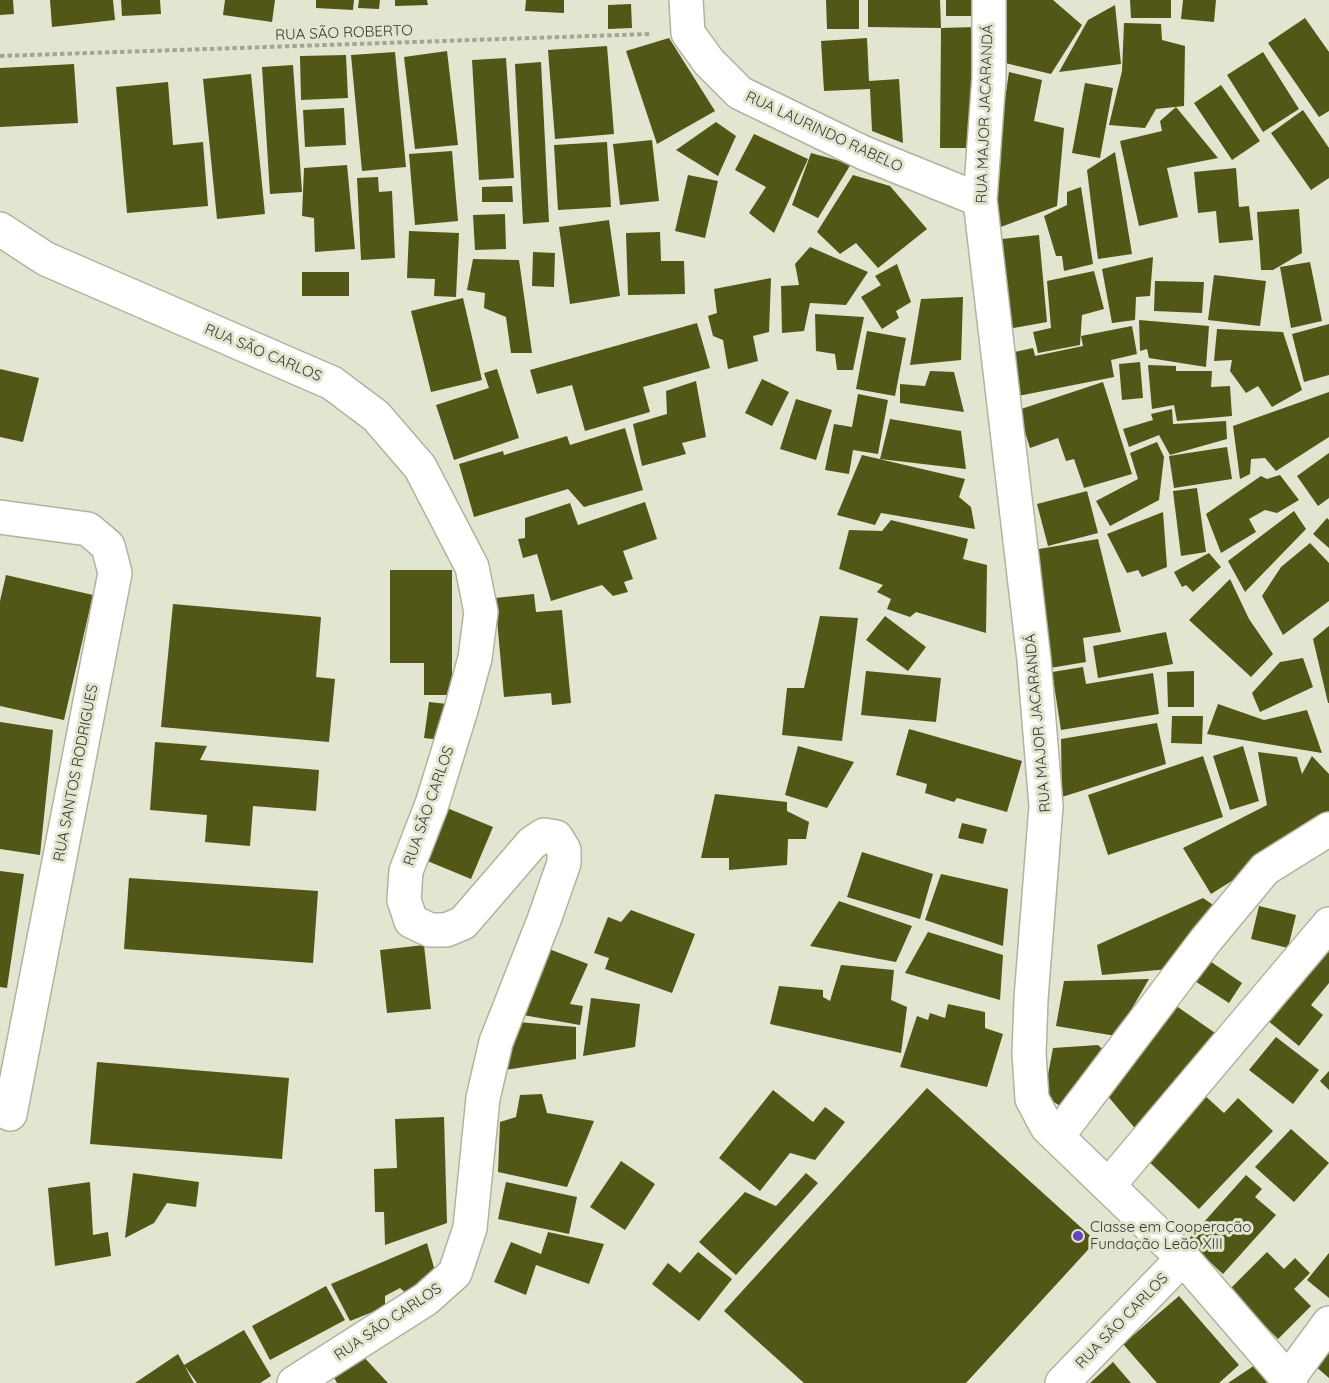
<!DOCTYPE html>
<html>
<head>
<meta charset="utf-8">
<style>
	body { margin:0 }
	canvas { display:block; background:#e2e5cf }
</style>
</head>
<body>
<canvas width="1329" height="1383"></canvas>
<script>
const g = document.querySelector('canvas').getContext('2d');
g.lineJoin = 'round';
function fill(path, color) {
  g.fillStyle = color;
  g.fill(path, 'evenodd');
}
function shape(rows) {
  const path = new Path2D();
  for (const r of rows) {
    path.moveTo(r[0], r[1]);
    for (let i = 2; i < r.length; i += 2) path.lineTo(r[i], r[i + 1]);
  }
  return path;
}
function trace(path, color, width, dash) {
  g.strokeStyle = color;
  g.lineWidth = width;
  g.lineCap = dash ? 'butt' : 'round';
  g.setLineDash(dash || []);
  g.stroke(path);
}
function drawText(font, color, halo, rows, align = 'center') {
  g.font = font + ' Quicksand,sans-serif';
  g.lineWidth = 6;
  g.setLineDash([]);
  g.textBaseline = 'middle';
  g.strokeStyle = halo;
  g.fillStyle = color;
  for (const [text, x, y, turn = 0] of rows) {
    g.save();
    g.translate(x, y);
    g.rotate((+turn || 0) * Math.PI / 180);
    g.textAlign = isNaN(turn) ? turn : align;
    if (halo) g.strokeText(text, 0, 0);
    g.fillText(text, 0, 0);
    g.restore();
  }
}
const building = shape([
	[0,0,13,0,14,14,0,15],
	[50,0,113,0,115,20,52,27],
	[121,0,160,0,161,14,122,16],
	[225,0,275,0,272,22,223,15],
	[316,0,354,0,353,10,316,8],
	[359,0,380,0,379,9,358,8],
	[395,0,427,0,428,5,395,6],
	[526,0,564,0,564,13,525,11],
	[826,0,859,0,859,29,827,29],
	[868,0,940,0,941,28,868,27],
	[946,0,978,0,978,16,946,16],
	[997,0,1053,0,1082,25,1051,74,1005,63,1007,49,997,48],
	[1130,0,1171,0,1171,18,1131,18],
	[1183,0,1216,0,1214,22,1181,19],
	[631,4,632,28,608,29,608,5],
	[1115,5,1121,64,1059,72,1088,20],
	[1305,18,1329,52,1329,111,1319,117,1268,43],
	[1124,23,1161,24,1162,40,1185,46,1184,106,1156,109,1145,128,1109,125,1122,71],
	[976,27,975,148,940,148,941,28],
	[669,38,715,111,657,144,626,51],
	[867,38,869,81,899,79,903,143,872,131,870,89,824,91,821,41],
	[607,46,614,134,555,139,548,50],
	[447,51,458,145,415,149,404,57],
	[395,52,406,167,362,171,351,55],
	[1263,52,1299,109,1263,132,1227,75],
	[346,55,348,98,301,100,300,56],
	[506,58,514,178,479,180,472,60],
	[541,62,549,222,523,224,515,64],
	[74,64,78,123,0,127,0,68],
	[293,65,302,192,270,194,262,67],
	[1009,72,1042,80,1034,121,1064,128,1057,206,998,228,991,194],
	[251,74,265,214,217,219,203,79],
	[168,82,173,145,203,142,208,206,127,213,116,87],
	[1085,83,1113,88,1100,158,1072,153],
	[1221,85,1260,141,1232,160,1194,103],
	[1176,107,1218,158,1167,168,1178,217,1139,226,1120,141,1162,131,1160,121],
	[344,108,346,145,305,147,303,110],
	[1303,110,1329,148,1329,178,1311,190,1271,133],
	[716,122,736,136,718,176,676,150],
	[754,134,808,159,774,233,749,213,766,187,735,170],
	[652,140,659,201,620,205,613,144],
	[607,142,611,207,558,210,554,145],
	[452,151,458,221,415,225,409,154],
	[1115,152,1132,254,1098,259,1087,170],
	[811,153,851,164,818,218,792,205],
	[347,165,355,249,315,252,314,218,302,216,304,168],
	[1236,168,1239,207,1249,206,1253,240,1219,243,1216,211,1198,213,1194,172],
	[688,175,718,181,705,238,675,231],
	[853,175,890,186,927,229,878,268,856,243,840,254,817,232],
	[378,177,379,192,392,191,395,258,361,260,357,178],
	[512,186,513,202,482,202,482,187],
	[1081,187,1093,264,1064,271,1062,256,1056,256,1044,216,1067,205,1067,192],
	[1299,209,1302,253,1273,270,1261,270,1257,212],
	[505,214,506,249,475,250,473,215],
	[609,220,620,296,570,304,559,227],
	[409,231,459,233,456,297,434,296,435,279,407,278],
	[660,232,661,261,684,261,685,294,628,295,626,233],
	[1039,235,1047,322,1008,329,1002,239],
	[810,247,868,272,846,305,810,303,804,331,782,333,781,286,799,285,795,264],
	[533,252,555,253,554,287,532,286],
	[1153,257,1150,296,1136,297,1135,320,1112,323,1102,269],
	[473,259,519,260,532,353,511,353,506,317,484,308,485,293,467,290],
	[1310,262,1322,321,1291,328,1280,267],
	[897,264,911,302,896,311,899,318,882,329,861,297,881,285,875,276],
	[1094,271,1104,309,1082,315,1080,345,1038,353,1033,332,1051,328,1047,281],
	[302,272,349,272,349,296,302,296],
	[1214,275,1266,281,1260,326,1208,320],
	[771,278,769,332,753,336,758,361,728,369,723,340,713,336,708,316,717,313,714,289],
	[1155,281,1204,282,1202,313,1154,311],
	[963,297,961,360,910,365,921,299],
	[463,298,482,380,431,392,411,311],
	[815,314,864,317,853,370,837,370,835,354,816,351],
	[1139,320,1209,326,1206,367,1149,358,1147,349,1140,351],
	[697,323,710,368,643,387,650,412,585,431,572,385,537,394,530,370],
	[1329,324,1329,375,1304,382,1292,334],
	[1132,326,1137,354,1111,360,1114,377,1018,396,1010,353,1033,348,1035,356,1083,346,1081,336],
	[1217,329,1283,332,1302,390,1272,407,1258,386,1246,393,1230,371,1232,360,1214,361],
	[867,331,906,338,895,396,856,389],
	[1140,362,1143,398,1122,400,1119,364],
	[1148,365,1176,366,1176,371,1212,371,1211,387,1230,386,1232,416,1177,421,1174,405,1152,409],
	[0,369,39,378,23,442,0,437],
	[497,369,519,438,454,460,436,405,489,388,484,373],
	[930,371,954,372,964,412,900,403,900,384,925,386],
	[762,379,789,392,772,426,745,413],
	[696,381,706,437,682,443,686,454,642,466,633,424,667,414,666,391],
	[1103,382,1132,474,1084,488,1074,459,1066,461,1058,438,1030,448,1018,410],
	[1329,392,1329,437,1276,471,1265,458,1251,459,1250,474,1240,479,1233,426],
	[858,394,888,400,878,454,853,450,849,474,825,470,834,424,852,427],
	[796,399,832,410,816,460,780,449],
	[1172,409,1173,424,1226,421,1227,439,1170,455,1159,435,1129,447,1123,429,1153,420,1151,414],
	[890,419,961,431,966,469,880,459],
	[625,428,643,490,584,507,568,489,474,517,459,464,503,451,504,455,567,436,570,445],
	[1157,442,1164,457,1159,500,1110,526,1096,501,1138,479,1130,453],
	[1227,447,1232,479,1174,488,1169,456],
	[1329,453,1329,498,1318,506,1297,476],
	[862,455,965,479,959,497,971,507,975,529,881,513,875,525,837,515],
	[1280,475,1299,500,1277,513,1265,510,1249,519,1256,532,1221,553,1206,514,1261,476,1267,479],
	[1197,488,1206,552,1181,556,1173,491],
	[1087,491,1098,533,1048,546,1037,504],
	[645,502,657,539,623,551,633,579,624,582,628,592,613,596,602,585,551,601,537,554,523,558,518,539,525,538,525,518,570,503,578,525],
	[1294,511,1306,529,1245,592,1228,561],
	[1163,512,1167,567,1142,577,1138,570,1127,573,1107,534],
	[1327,518,1329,520,1329,548,1313,534],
	[891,520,968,539,963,559,987,565,986,633,916,612,910,617,887,609,891,599,877,592,883,585,839,569,849,530,882,531],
	[1098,539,1121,632,1083,638,1086,662,1050,668,1033,550],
	[1310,543,1329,563,1329,601,1283,635,1262,596,1281,567],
	[1209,553,1221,567,1193,592,1186,585,1182,587,1174,572],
	[390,570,452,570,452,695,424,695,424,663,390,663],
	[6,575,93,595,64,720,0,706,0,601],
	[1230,579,1249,619,1273,654,1251,677,1189,620],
	[534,594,536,612,562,610,571,703,552,705,551,693,504,697,495,598],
	[173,604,321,617,316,677,335,679,329,742,161,727],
	[820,616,858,618,842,741,782,735,787,688,804,688],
	[885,616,926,647,908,671,866,640],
	[1329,626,1329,703,1328,703,1313,639],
	[1166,632,1173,664,1098,678,1093,646],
	[1303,658,1313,687,1260,712,1252,693,1280,662],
	[1083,667,1086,684,1153,673,1159,714,1061,730,1052,672],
	[866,671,941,678,936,722,861,715],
	[1194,671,1194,707,1168,707,1167,672],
	[429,702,447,704,442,740,424,738],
	[1218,704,1264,720,1307,710,1322,753,1207,734],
	[1172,716,1203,716,1202,744,1171,743],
	[0,722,53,730,40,855,0,849],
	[1157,723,1166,764,1062,797,1061,739],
	[909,729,1022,761,1007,812,957,798,954,802,925,793,927,784,896,775],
	[155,742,207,746,200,760,319,770,316,811,253,806,250,846,205,842,207,815,150,810],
	[798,746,854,762,827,808,785,795],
	[1243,746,1259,801,1230,810,1213,756],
	[1258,752,1297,757,1302,774,1312,756,1329,774,1329,820,1211,894,1183,848,1267,805],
	[1203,756,1223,817,1108,855,1088,795],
	[715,794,787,802,787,811,809,822,806,839,788,839,787,865,729,870,729,858,701,858],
	[447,808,493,827,471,879,425,860],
	[962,823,987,829,983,844,958,838],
	[862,852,933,874,920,919,847,897],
	[0,871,24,874,7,988,0,987],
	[941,874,1008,889,1003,946,925,920],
	[129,878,318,891,313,963,124,949],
	[1203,898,1219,909,1180,968,1102,975,1097,945],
	[839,901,912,926,896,962,810,946],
	[1259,906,1296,915,1288,948,1251,939],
	[631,910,695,934,672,993,605,969,609,958,594,953,608,917,621,922],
	[928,932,1003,955,1000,1000,905,973],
	[1321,943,1329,950,1329,983,1311,1005,1323,1015,1299,1046,1262,1016],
	[424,945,431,1009,387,1013,380,950],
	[549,949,588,964,570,1004,583,1006,580,1025,517,1014],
	[1201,955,1242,983,1229,1003,1187,976],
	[841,965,894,970,891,1000,907,1007,901,1053,770,1024,779,986,823,990,823,997,830,1001],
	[1149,979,1116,1036,1056,1026,1064,981],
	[591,998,640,1004,635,1047,583,1056],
	[1172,1003,1218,1035,1144,1139,1106,1094],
	[948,1004,985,1012,985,1028,1003,1034,987,1087,900,1067,917,1016,928,1020,930,1013,945,1018],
	[518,1022,576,1027,576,1059,505,1070],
	[1276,1037,1319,1070,1293,1104,1249,1070],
	[1098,1045,1111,1057,1070,1112,1044,1096,1053,1048],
	[97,1062,289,1078,282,1159,90,1144],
	[1329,1071,1329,1090,1320,1081],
	[927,1088,1096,1241,966,1383,804,1383,724,1311],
	[773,1090,813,1122,825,1107,845,1122,815,1160,790,1153,760,1191,719,1158],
	[1202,1093,1224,1113,1238,1098,1273,1131,1199,1209,1143,1156],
	[542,1094,547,1113,594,1121,567,1187,498,1172,500,1122,516,1117,520,1095],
	[444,1117,447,1223,385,1245,384,1212,375,1212,374,1169,397,1168,395,1119],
	[1291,1129,1329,1163,1294,1202,1255,1167],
	[621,1161,655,1184,625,1230,590,1207],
	[133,1173,199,1182,196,1207,167,1203,154,1223,125,1238],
	[806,1173,818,1183,736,1275,699,1242,745,1192,776,1206],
	[1246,1175,1262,1189,1255,1197,1276,1215,1223,1274,1187,1241],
	[90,1182,93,1235,108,1232,111,1256,55,1266,48,1188],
	[506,1182,577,1197,569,1234,498,1219],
	[548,1232,604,1244,589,1284,536,1265,526,1295,494,1282,511,1242,541,1254],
	[427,1243,439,1285,409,1296,400,1288,385,1296,385,1307,350,1321,331,1284],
	[698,1252,732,1279,699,1321,652,1284,668,1263,680,1273],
	[1267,1252,1284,1269,1295,1258,1310,1273,1294,1289,1311,1306,1278,1339,1229,1290],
	[1329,1253,1329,1298,1307,1280],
	[326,1286,345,1320,270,1360,252,1326],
	[1179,1296,1239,1365,1219,1383,1157,1383,1123,1344],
	[244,1330,271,1376,260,1383,197,1383,184,1365],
	[1329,1331,1329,1378,1306,1358],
	[178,1354,194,1383,135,1383],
	[361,1354,388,1383,337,1383,331,1372],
	[1113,1362,1131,1383,1090,1383],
	[1255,1365,1267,1383,1228,1383]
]);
const path = shape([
	[0,56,650,34]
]);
const minor = shape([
	[686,0,688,33,709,62,740,93,864,153,980,200],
	[989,0,989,78,980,200,1034,660,1046,806,1031,999,1029,1054,1032,1099,1047,1127,1183,1258,1291,1383],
	[0,229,46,259,332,383,376,416,420,467,472,567,481,612,475,658,461,710,432,804,406,871,404,900,411,921,430,930,446,930,463,923,532,843,544,835,556,837,564,850,564,863,544,920,496,1042,483,1098,470,1228,455,1273,426,1299,294,1383],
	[0,517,88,529,108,546,115,573,10,1114],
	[1057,1137,1206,940,1265,869,1329,829],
	[1108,1186,1329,924],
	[1288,1379,1329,1323],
	[1062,1383,1183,1258]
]);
const markers = [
	[1078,1236,6,"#6844bc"]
];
const streetNames = [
	["RUA SÃO ROBERTO",344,33,-2],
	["RUA MAJOR JACARANDÁ",985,114,-88],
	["RUA LAURINDO RABELO",824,132,25],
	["RUA SÃO CARLOS",263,353,23],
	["RUA MAJOR JACARANDÁ",1038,723,-95],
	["RUA SANTOS RODRIGUES",76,773,-79],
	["RUA SÃO CARLOS",429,806,-71],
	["RUA SÃO CARLOS",1122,1321,-46],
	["RUA SÃO CARLOS",388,1322,-34]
];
const poiNames = [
	["Classe em Cooperação",1090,1227],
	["Fundação Leão XIII",1090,1244]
];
fill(building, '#525617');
trace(minor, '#b1b39e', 36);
trace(path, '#a4a695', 4, [4.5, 3]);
trace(minor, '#fff', 33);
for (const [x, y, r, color] of markers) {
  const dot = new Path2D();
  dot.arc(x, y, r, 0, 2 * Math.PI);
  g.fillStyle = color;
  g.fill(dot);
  trace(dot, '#e2e5cf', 2);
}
drawText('15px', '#393a31', '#e2e5cf', streetNames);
drawText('15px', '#393a31', '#e2e5cf', poiNames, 'left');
</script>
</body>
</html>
